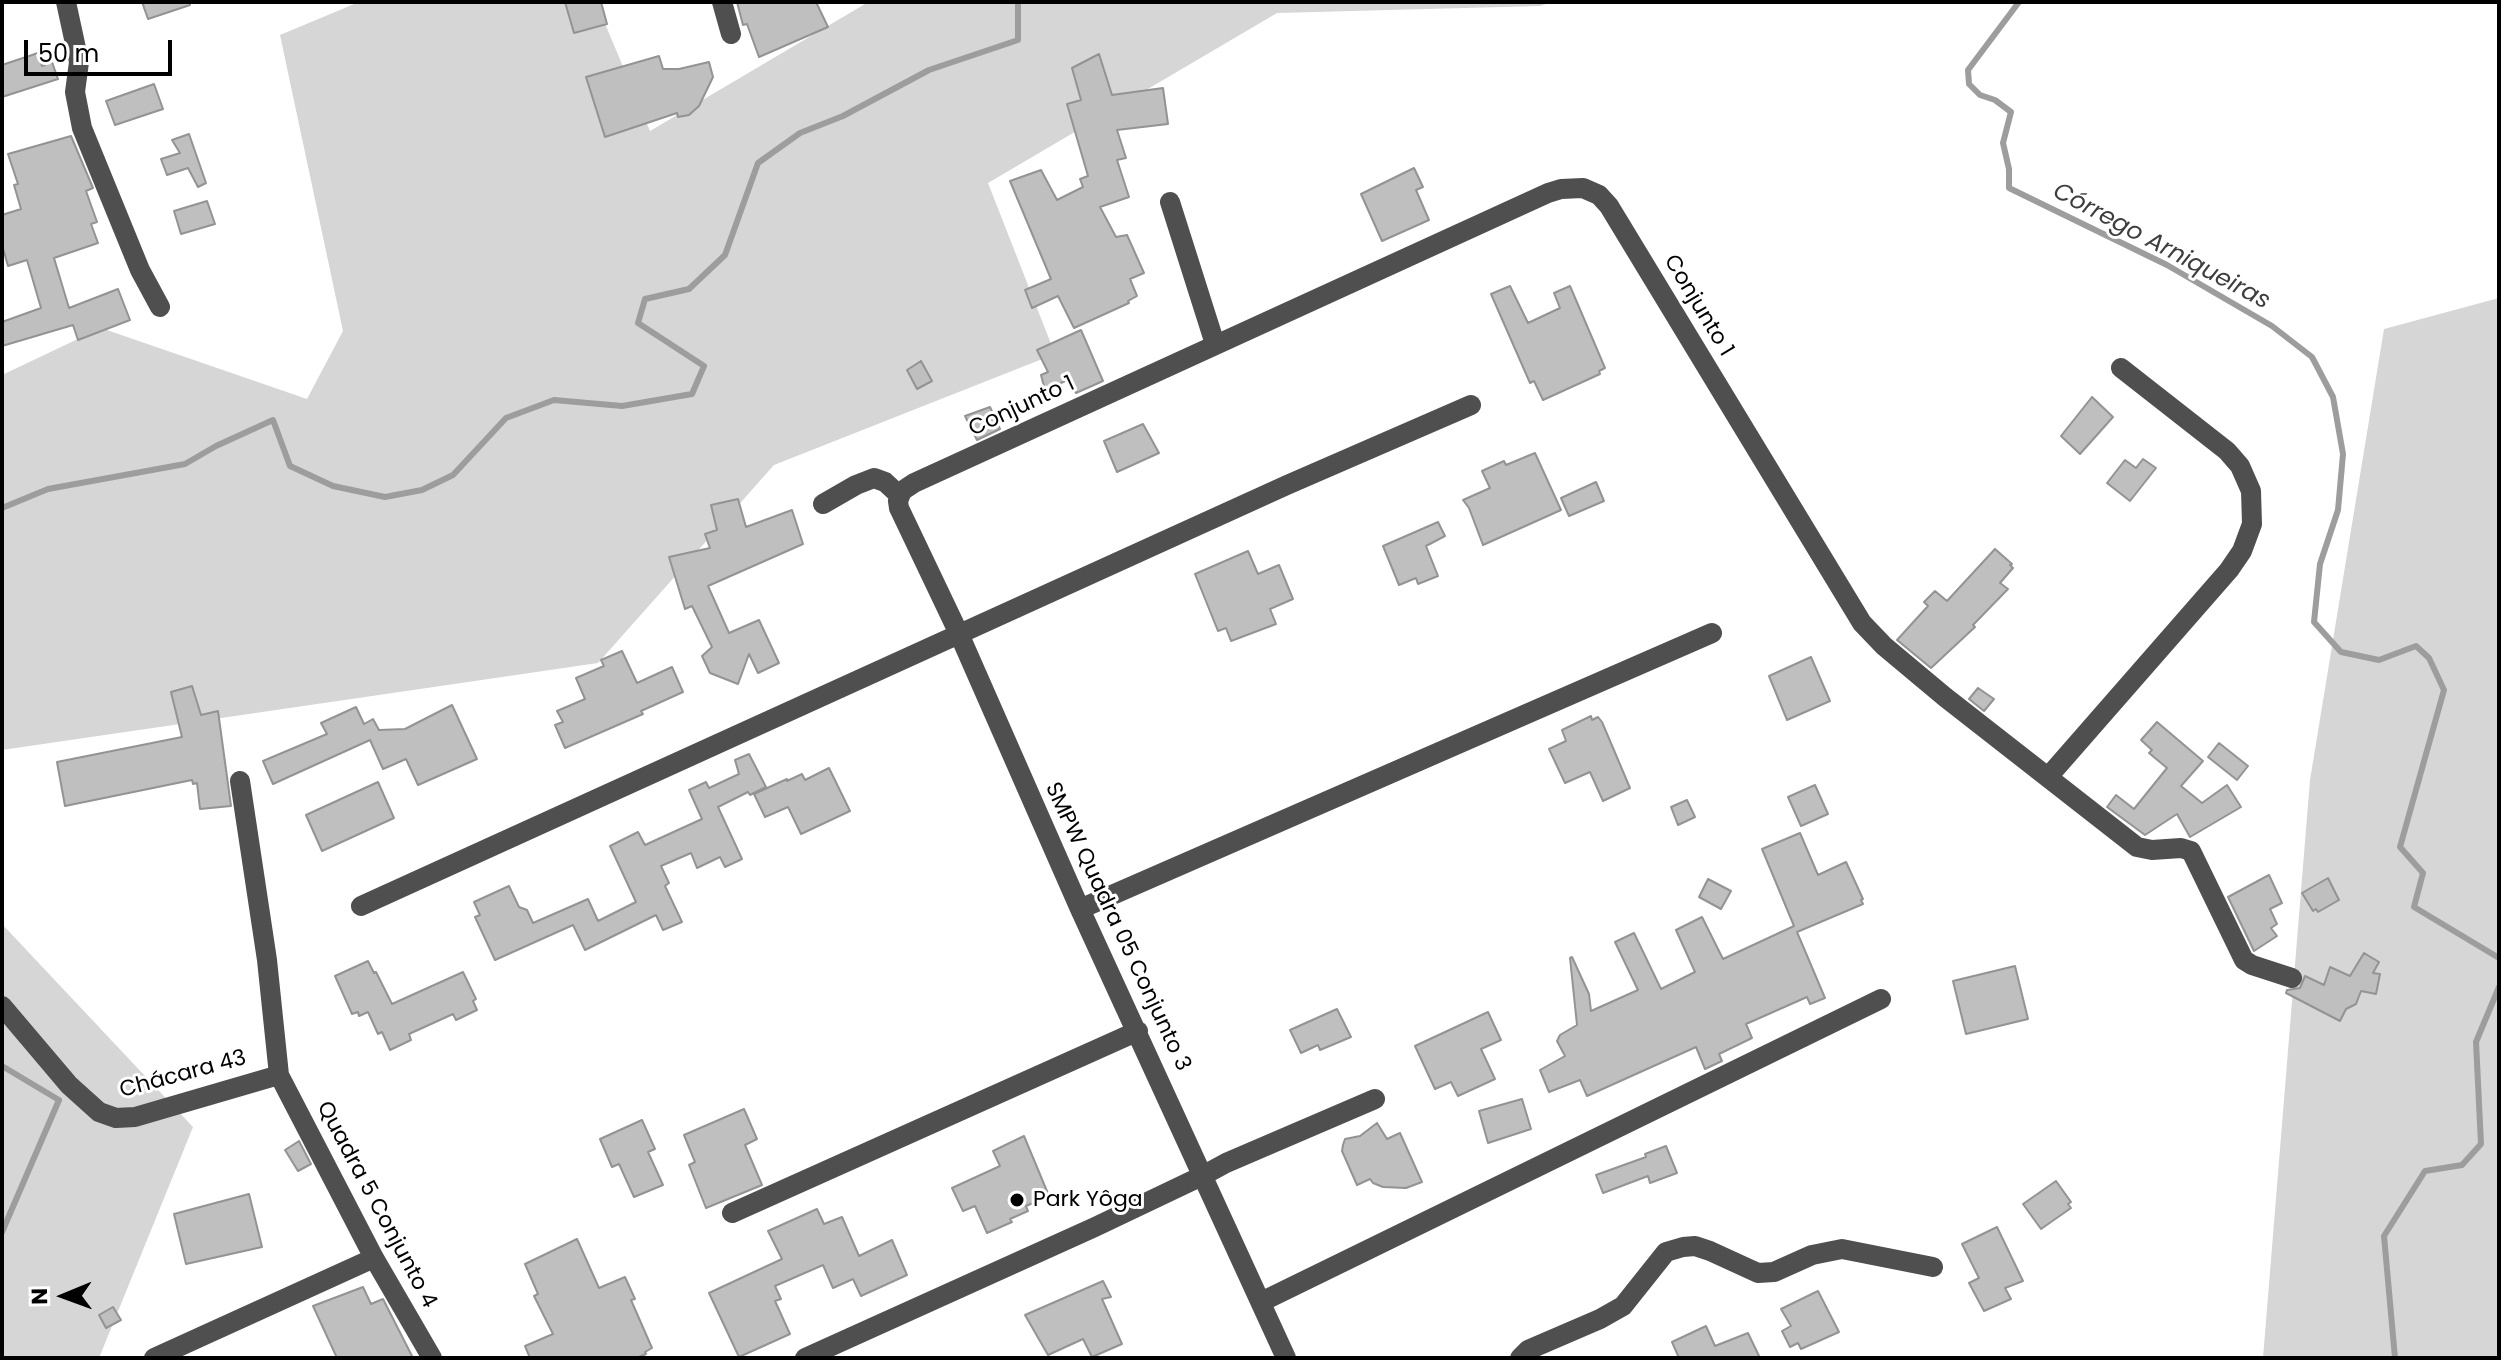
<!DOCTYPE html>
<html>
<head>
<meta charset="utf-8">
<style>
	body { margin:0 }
	#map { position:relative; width:2501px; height:1360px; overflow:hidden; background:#fff; font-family:Poppins,sans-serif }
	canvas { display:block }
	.frame { position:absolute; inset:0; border:4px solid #000; pointer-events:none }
	.north { position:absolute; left:24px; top:1256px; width:80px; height:80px; -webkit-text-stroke:6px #fff; paint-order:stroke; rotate:269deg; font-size:22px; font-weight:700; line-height:32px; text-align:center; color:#000 }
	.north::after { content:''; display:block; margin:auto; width:28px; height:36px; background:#000; clip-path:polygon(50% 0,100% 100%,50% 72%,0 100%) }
	.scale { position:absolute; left:24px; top:40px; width:148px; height:36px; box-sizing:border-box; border:4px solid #000; border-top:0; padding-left:10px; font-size:24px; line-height:28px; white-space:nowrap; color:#000; -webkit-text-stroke:6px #fff; paint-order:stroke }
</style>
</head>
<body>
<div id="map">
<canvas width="2501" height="1360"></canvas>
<div class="frame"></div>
<div class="north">N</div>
<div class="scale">50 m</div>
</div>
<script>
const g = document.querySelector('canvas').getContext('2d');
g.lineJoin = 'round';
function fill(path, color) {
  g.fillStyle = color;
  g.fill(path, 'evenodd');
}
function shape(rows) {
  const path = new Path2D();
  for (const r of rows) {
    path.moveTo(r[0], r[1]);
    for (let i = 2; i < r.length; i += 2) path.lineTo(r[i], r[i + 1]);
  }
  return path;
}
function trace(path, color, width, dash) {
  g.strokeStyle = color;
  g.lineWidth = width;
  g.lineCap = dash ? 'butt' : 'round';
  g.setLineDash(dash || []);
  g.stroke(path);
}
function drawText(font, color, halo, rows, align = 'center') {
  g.font = font + ' Poppins,sans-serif';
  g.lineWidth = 6;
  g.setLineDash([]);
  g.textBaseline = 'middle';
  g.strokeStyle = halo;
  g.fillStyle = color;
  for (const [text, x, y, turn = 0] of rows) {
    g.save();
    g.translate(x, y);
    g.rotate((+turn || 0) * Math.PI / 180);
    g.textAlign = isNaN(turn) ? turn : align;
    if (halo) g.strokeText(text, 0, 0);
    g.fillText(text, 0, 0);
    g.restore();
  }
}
const green = shape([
	[359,2,596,2,650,131,865,4,865,2,1552,2,1540,6,1277,13,988,183,1055,354,774,465,598,663,2,750,2,375,101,328,307,399,343,331,280,35],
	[2499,298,2499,1358,2263,1358,2310,780,2384,329],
	[2,924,193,1127,99,1358,2,1358]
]);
const stream = shape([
	[2019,2,1968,70,1969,84,1980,95,1995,100,2011,112,2003,143,2009,169,2009,188,2167,265,2272,326,2312,357,2333,397,2343,454,2338,510,2320,564,2314,622,2341,652,2379,660,2416,646,2429,658,2444,690,2400,847,2423,873,2414,907,2499,958],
	[2,508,48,489,185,464,216,446,273,420,290,466,333,486,385,497,422,490,453,475,506,418,554,400,622,406,692,394,704,366,638,323,645,299,689,289,725,255,758,163,800,133,843,116,929,70,1018,40,1018,2],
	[2,1066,59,1100,2,1232],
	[2395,1358,2384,1236,2425,1171,2462,1165,2481,1144,2476,1042,2499,987]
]);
const building = shape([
	[142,2,189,2,190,5,148,19,142,2],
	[565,2,601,2,607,24,574,33,565,2],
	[737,2,816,2,828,27,759,57,747,24,743,25,737,2],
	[38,53,42,66,52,62,58,79,2,97,2,65,38,53],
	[1099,54,1112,95,1163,88,1168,124,1117,130,1126,158,1117,160,1129,197,1100,207,1116,237,1127,235,1144,273,1130,279,1137,296,1128,301,1129,303,1074,328,1058,296,1032,308,1025,290,1051,279,1010,181,1041,170,1057,200,1083,187,1080,179,1088,176,1067,104,1081,100,1072,68,1099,54],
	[659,56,663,69,679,69,709,62,713,77,699,106,689,115,678,117,677,113,605,137,586,77,659,56],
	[154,84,163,109,115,125,106,101,154,84],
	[189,134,206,183,198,187,188,168,167,175,161,159,180,153,172,140,189,134],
	[71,136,93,188,86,191,97,222,91,224,98,243,54,258,69,308,118,289,130,320,78,340,73,325,2,346,2,322,41,308,27,260,8,266,2,245,2,215,21,209,14,185,18,184,8,154,71,136],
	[1414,168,1423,187,1416,190,1429,220,1382,241,1361,194,1414,168],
	[207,201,215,224,181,234,174,211,207,201],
	[1510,286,1528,323,1560,308,1554,293,1570,286,1605,368,1599,371,1600,374,1543,400,1534,381,1530,383,1491,294,1510,286],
	[1081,330,1103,381,1076,393,1070,379,1045,390,1041,375,1048,372,1037,350,1081,330],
	[921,361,932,381,917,389,907,370,921,361],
	[2092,397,2113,417,2080,454,2061,436,2092,397],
	[990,407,1000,429,977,440,965,416,990,407],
	[1143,424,1159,453,1117,472,1104,441,1143,424],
	[1535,453,1561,510,1483,545,1469,508,1463,500,1490,488,1482,471,1504,461,1506,465,1535,453],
	[2143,459,2156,468,2130,501,2107,483,2125,460,2136,468,2143,459],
	[1596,482,1604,501,1569,516,1561,498,1596,482],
	[738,499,746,527,792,510,803,544,708,586,729,633,759,620,779,663,758,673,749,654,738,684,710,673,702,656,712,647,692,606,685,609,669,557,710,548,705,534,717,530,711,505,738,499],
	[1438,522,1445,536,1426,546,1438,576,1418,584,1416,578,1399,585,1383,546,1438,522],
	[1995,549,2012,564,2010,565,2013,568,2000,583,2008,589,1973,625,1975,627,1931,668,1897,640,1928,606,1924,602,1935,591,1947,601,1995,549],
	[1248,551,1258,574,1279,565,1293,599,1270,609,1276,624,1231,641,1226,628,1218,631,1195,574,1248,551],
	[622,651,637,683,672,667,683,692,641,711,643,714,565,748,555,725,563,722,557,711,585,699,576,678,604,666,601,660,622,651],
	[1811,657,1830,701,1787,720,1769,676,1811,657],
	[192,686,201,715,218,711,231,806,200,809,197,783,193,784,192,780,65,806,57,762,182,737,171,692,192,686],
	[1978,688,1994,699,1984,711,1969,699,1978,688],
	[452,705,477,759,418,785,406,759,383,769,370,740,273,784,263,761,327,734,321,723,356,707,364,724,373,719,379,730,405,729,452,705],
	[1591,716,1592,720,1598,717,1602,722,1630,788,1603,801,1590,772,1565,783,1549,749,1566,741,1562,730,1591,716],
	[2157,722,2203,761,2181,786,2202,803,2227,785,2241,807,2190,837,2177,814,2145,835,2107,807,2116,795,2134,809,2167,768,2149,753,2152,750,2141,740,2157,722],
	[2219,743,2248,766,2237,780,2208,757,2219,743],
	[749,754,766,787,750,795,748,792,718,807,742,859,725,867,720,857,697,868,691,853,661,866,669,883,665,886,682,922,663,930,656,915,585,950,573,925,495,960,475,917,480,915,474,902,509,886,519,907,527,910,533,923,588,899,598,921,636,902,610,846,638,832,645,845,702,819,689,790,706,782,709,788,739,774,735,760,749,754],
	[829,768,850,811,801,834,788,807,765,817,754,794,787,779,787,781,802,774,805,780,829,768],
	[378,782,394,818,322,851,306,815,378,782],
	[1815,785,1828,814,1801,826,1788,797,1815,785],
	[1687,800,1695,817,1678,825,1671,807,1687,800],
	[1800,833,1818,875,1846,862,1863,899,1861,900,1863,904,1797,932,1825,998,1810,1004,1807,997,1746,1024,1752,1038,1719,1054,1722,1061,1705,1069,1696,1047,1587,1096,1580,1080,1549,1092,1540,1070,1565,1056,1557,1041,1560,1035,1577,1025,1570,958,1572,957,1589,994,1591,1011,1638,990,1615,942,1634,933,1661,989,1695,972,1676,930,1702,917,1723,959,1794,926,1762,849,1800,833],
	[2269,875,2282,903,2270,909,2277,924,2271,928,2277,936,2254,951,2228,897,2269,875],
	[2328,878,2339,900,2318,912,2316,909,2313,911,2302,893,2328,878],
	[1708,879,1731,891,1721,909,1699,897,1708,879],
	[2364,953,2379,962,2373,973,2380,974,2376,994,2361,991,2356,1004,2346,1009,2340,1021,2286,993,2287,990,2300,988,2305,976,2324,985,2330,967,2350,976,2364,953],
	[368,961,374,973,376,972,392,1004,463,972,476,999,473,1001,477,1010,456,1020,453,1014,409,1034,411,1040,390,1050,382,1032,378,1034,368,1012,359,1016,358,1012,352,1014,335,976,368,961],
	[2015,966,2028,1019,1966,1034,1953,981,2015,966],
	[1337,1009,1351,1037,1320,1050,1318,1045,1301,1053,1290,1030,1337,1009],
	[1488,1012,1501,1040,1481,1049,1495,1079,1458,1096,1451,1082,1435,1089,1415,1046,1488,1012],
	[1522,1099,1531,1129,1488,1143,1479,1111,1522,1099],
	[744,1109,757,1139,745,1145,762,1185,706,1208,689,1165,695,1162,684,1135,744,1109],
	[642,1120,655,1149,648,1152,663,1185,634,1197,619,1164,612,1167,600,1139,642,1120],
	[1377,1123,1387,1139,1400,1133,1422,1182,1406,1188,1383,1187,1373,1183,1370,1179,1357,1185,1342,1151,1343,1145,1345,1139,1360,1136,1377,1123],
	[1024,1136,1049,1196,1026,1206,1028,1211,1010,1219,1012,1222,987,1233,975,1206,963,1211,952,1188,1000,1166,993,1151,1024,1136],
	[299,1141,311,1164,298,1171,285,1150,299,1141],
	[1666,1146,1677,1173,1650,1183,1648,1176,1603,1193,1596,1175,1646,1157,1645,1154,1666,1146],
	[2056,1181,2071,1202,2068,1204,2071,1208,2041,1229,2023,1204,2056,1181],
	[249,1194,262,1247,186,1264,174,1214,249,1194],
	[817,1209,824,1224,842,1217,859,1256,892,1240,907,1275,861,1296,853,1279,833,1288,823,1265,775,1286,781,1299,775,1301,790,1334,739,1357,709,1293,782,1259,768,1231,817,1209],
	[1997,1227,2023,1281,2005,1288,2011,1299,1984,1311,1969,1283,1979,1278,1962,1244,1997,1227],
	[577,1239,599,1288,625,1277,635,1299,631,1300,652,1348,645,1352,646,1354,636,1358,530,1358,525,1346,553,1334,534,1296,538,1294,525,1264,577,1239],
	[1103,1281,1111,1297,1102,1299,1122,1344,1092,1357,1083,1339,1048,1355,1025,1315,1103,1281],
	[363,1287,371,1304,383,1299,413,1358,337,1358,313,1306,363,1287],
	[1818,1291,1839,1332,1801,1349,1798,1343,1790,1347,1782,1331,1791,1326,1781,1309,1818,1291],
	[113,1307,121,1320,106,1328,99,1315,113,1307],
	[1706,1326,1715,1346,1748,1333,1760,1358,1679,1358,1672,1342,1706,1326]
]);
const minor = shape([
	[66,2,79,62,75,92,82,128,140,270,160,307],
	[722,2,731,34],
	[1170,202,1215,344],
	[823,504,856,485,874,478,885,482,899,495],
	[2048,777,2229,570,2242,551,2252,524,2251,491,2240,466,2227,451,2121,368],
	[240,781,267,960,279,1075,374,1258,432,1358],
	[361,906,1287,485,1471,405],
	[1080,909,1712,633],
	[2,1006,69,1085,99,1112,116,1118,135,1117,279,1075],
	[732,1213,1138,1031],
	[1261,1302,1881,999],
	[154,1358,374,1258],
	[805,1358,1095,1227,1204,1175,1226,1163,1375,1099],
	[1286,1358,1080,909,960,636,899,508,898,501,902,491,914,483,1548,193,1561,189,1583,188,1599,195,1609,206,1862,623,1884,646,1945,697,2137,847,2152,850,2181,848,2191,851,2244,960,2252,965,2292,978],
	[1520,1358,1528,1350,1600,1319,1623,1306,1666,1252,1683,1247,1695,1246,1710,1251,1758,1273,1774,1272,1812,1255,1842,1249,1933,1267]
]);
const markers = [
	[1017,1200,8,"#000"]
];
const streetNames = [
	["Conjunto 1",1698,306,59],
	["Conjunto 1",1022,407,-25],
	["SMPW Quadra 05 Conjunto 3",1117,927,65],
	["Chácara 43",183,1075,-15],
	["Quadra 5 Conjunto 4",376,1205,62]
];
const poiNames = [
	["Park Yôga",1033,1200]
];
const waterNames = [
	["Córrego Arniqueiras",2161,247,28]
];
fill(green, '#d6d6d6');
trace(stream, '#9d9d9d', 6);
fill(building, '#bfbfbf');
trace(building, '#939393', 2);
trace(minor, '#4f4f4f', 20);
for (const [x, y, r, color] of markers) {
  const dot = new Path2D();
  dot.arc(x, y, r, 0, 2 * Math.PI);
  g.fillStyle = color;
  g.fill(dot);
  trace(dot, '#fff', 3);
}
drawText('22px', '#000', '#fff', streetNames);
drawText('22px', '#000', '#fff', poiNames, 'left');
drawText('italic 24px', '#3e3e3e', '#fff', waterNames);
</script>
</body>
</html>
